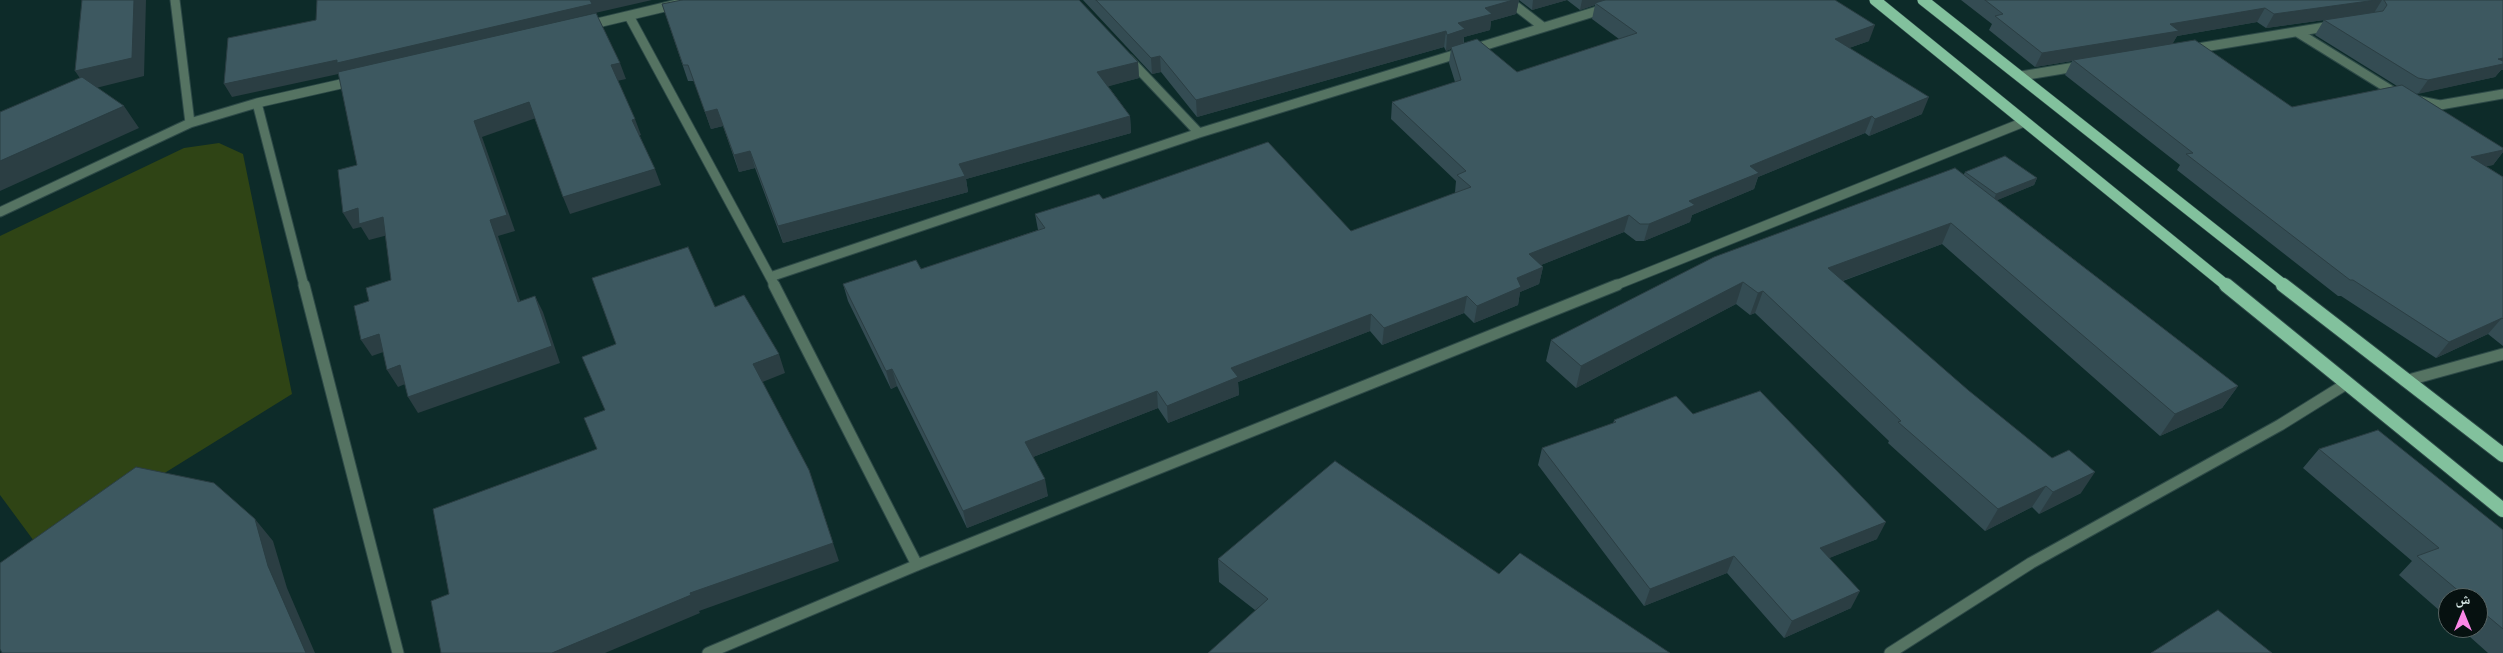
<!DOCTYPE html>
<html>
<head>
<meta charset="utf-8">
<style>
	body { margin:0 }
	#map { position:relative; width:2503px; height:653px; overflow:hidden; background:#0d2b29; font-family:Manrope,"Noto Naskh Arabic",sans-serif }
	canvas { display:block }
	.north { position:absolute; left:2438px; top:588px; width:50px; height:50px; box-sizing:border-box; background:#061110; border:1px solid #586564; border-radius:50%; rotate:0deg; font-size:14px; font-weight:700; line-height:20px; text-align:center; color:#d3e4e2 }
	.north::after { content:''; display:block; margin:auto; width:18px; height:22px; background:#fb87e6; clip-path:polygon(50% 0,100% 100%,50% 72%,0 100%) }
</style>
</head>
<body>
<div id="map">
<canvas width="2503" height="653"></canvas>
<div class="north">ش</div>
</div>
<script>
const g = document.querySelector('canvas').getContext('2d');
g.lineJoin = 'round';
function fill(path, color) {
  g.fillStyle = color;
  g.fill(path, 'evenodd');
}
function shape(rows) {
  const path = new Path2D();
  for (const r of rows) {
    path.moveTo(r[0], r[1]);
    for (let i = 2; i < r.length; i += 2) path.lineTo(r[i], r[i + 1]);
  }
  return path;
}
function trace(path, color, width, dash) {
  g.strokeStyle = color;
  g.lineWidth = width;
  g.lineCap = dash ? 'butt' : 'round';
  g.setLineDash(dash || []);
  g.stroke(path);
}
const green = shape([
	[219,143,243,154,292,394,142,487,45,556,0,495,0,236,184,148]
]);
const minorFar1 = shape([
	[175,0,190,123],
	[1508,0,1543,27],
	[629,16,775,286],
	[589,25,694,0],
	[2297,32,2397,94],
	[2192,49,2331,26],
	[1129,59,1199,133],
	[2021,76,2081,66],
	[2420,101,2440,105,2503,94],
	[257,103,304,286],
	[0,212,190,123,257,103,354,81],
	[770,277,1199,133,1633,0],
	[1614,286,2024,122]
]);
const minor = shape([
	[304,285,398,653],
	[774,285,917,565],
	[2405,381,2503,354],
	[708,653,917,565,1617,285],
	[1890,653,2031,563,2280,425,2346,384]
]);
const primaryFar1 = shape([
	[1875,0,2227,286],
	[1923,0,2285,286]
]);
const primary = shape([
	[2226,285,2503,510],
	[2283,285,2503,455]
]);
const wall = shape([
	[1083,0,1835,0,1869,41,1849,48,1922,114,1869,136,1865,133,1758,177,1754,189,1692,215,1690,222,1644,241,1636,241,1624,232,1541,265,1543,267,1539,284,1520,292,1518,305,1474,323,1464,313,1382,345,1370,331,1238,382,1239,395,1168,423,1158,408,1033,457,1048,496,967,528,897,386,891,389,848,301,843,284,921,269,1038,230,1035,214,1103,199,1351,231,1456,193,1455,192,1456,181,1391,119,1392,102,1455,82,1449,63,1451,49,1446,51,1444,47,1197,117,1161,72,1152,74],
	[1519,0,1532,10,1567,0,1580,10,1595,5,1592,19,1619,39,1517,72,1464,43,1464,37,1490,30,1491,21,1516,14],
	[1961,0,2503,0,2503,70,2501,70,2495,77,2416,94,2503,148,2503,152,2493,165,2486,166,2503,177,2503,346,2488,334,2436,358,2341,296,2338,296,2177,170,2180,165,2065,75,2072,61,2035,67,1989,30,1992,24],
	[2346,17,2324,20,2315,35,2397,86,2292,107,2172,44,2177,36,2257,22,2266,28],
	[662,4,1138,62,1139,78,1108,86,1130,116,1131,133,966,179,968,192,783,243,755,168,739,172,723,126,711,129,694,81,688,81],
	[1965,172,2037,178,2034,185,1997,200,2238,386,2222,408,2160,436,1942,244,1843,281,2081,493,2039,514,2032,507,1985,531,1888,443,1889,441,1755,313,1750,315,1736,304,1576,388,1546,361,1551,340,1964,174],
	[1693,414,1877,539,1829,558,1851,608,1784,638,1727,573,1644,606,1538,465,1542,448,1613,424,1614,420],
	[2319,449,2503,530,2503,653,2488,653,2460,628,2478,628,2478,598,2448,598,2448,618,2399,575,2412,561,2303,468],
	[1218,559,1499,574,1255,610,1219,582]
]);
const shadedWall = shape([
	[134,0,146,0,144,76,88,90,75,71],
	[590,0,652,0,595,13,343,73,232,97,224,84],
	[1513,0,1519,0,1516,14,1491,21,1490,30,1464,37,1463,45,1451,47,1451,49,1446,51,1447,35,1458,23,1485,8],
	[1533,0,1567,0,1532,10],
	[1582,0,1612,0,1595,3,1595,5,1580,10],
	[2376,0,2382,0,2374,13,2266,28,2274,14],
	[2265,8,2257,22,2177,36,2172,45,2073,60,2072,61,2035,67,2042,53,2170,24],
	[1875,25,1869,41,1829,55,1835,39],
	[1446,31,1444,47,1197,117,1196,100],
	[1160,56,1161,72,1152,74,1151,58],
	[2503,58,2503,70,2501,70,2495,77,2418,94,2428,80],
	[1138,62,1139,78,1099,89,1097,72],
	[620,63,626,79,617,81,611,65],
	[1929,97,1922,114,1869,136,1875,119],
	[529,102,536,118,482,137,515,231,498,236,526,318,518,302,490,220,474,121],
	[124,106,139,128,0,191,0,161],
	[717,109,723,126,711,129,705,112],
	[1130,116,1131,133,966,179,968,192,783,243,778,226,959,164],
	[1872,116,1865,133,1758,177,1754,189,1692,215,1690,222,1644,241,1649,224,1750,166],
	[635,119,641,135,638,136,632,120],
	[2503,150,2503,152,2493,165,2459,172,2471,157],
	[750,151,755,168,739,172,734,155],
	[655,169,661,185,570,214,563,197],
	[2037,178,2034,185,1993,202,1996,194],
	[358,208,383,217,392,234,369,240,361,227,353,229,343,213],
	[1629,215,1624,232,1526,271,1529,254],
	[1951,223,1942,244,1820,289,1828,268],
	[1543,267,1539,284,1520,292,1518,305,1474,323,1477,306,1517,278],
	[1743,282,1736,304,1576,388,1581,366],
	[1763,291,1755,313,1750,315,1758,293],
	[535,296,543,312,560,363,418,413,408,397],
	[1467,296,1464,313,1382,345,1384,328],
	[1371,314,1370,331,1238,382,1239,395,1168,423,1167,406,1231,368],
	[2502,318,2488,334,2436,358,2449,342],
	[379,334,389,350,372,356,361,340],
	[779,354,785,373,760,383,753,364],
	[400,365,410,382,398,387,387,370],
	[892,369,897,386,891,389,886,371],
	[2238,386,2222,408,2160,436,2175,414],
	[1157,391,1158,408,1028,459,1025,442],
	[809,470,839,561,699,611,700,613,605,653,552,653,690,593],
	[2095,472,2081,493,2039,514,2053,492],
	[1045,479,1048,496,967,528,963,511],
	[2046,486,2032,507,1985,531,1998,509],
	[255,519,273,541,287,588,315,653,306,653,268,566],
	[1886,522,1877,539,1812,565,1820,548],
	[1734,556,1727,573,1644,606,1650,589],
	[1860,591,1851,608,1784,638,1792,621]
]);
const building = shape([
	[82,0,134,0,132,58,75,71,82,0],
	[317,0,590,0,592,4,337,63,337,60,224,84,228,38,316,20,317,0],
	[682,0,1079,0,1138,62,1097,72,1130,116,959,164,965,176,778,226,750,151,734,155,717,109,705,112,688,65,683,65,662,4,682,0],
	[1096,0,1513,0,1485,8,1492,14,1458,23,1465,29,1447,35,1446,31,1196,100,1160,56,1151,58,1096,0],
	[1605,0,1835,0,1875,25,1835,39,1929,97,1875,119,1872,116,1750,166,1759,173,1689,201,1695,205,1649,224,1640,224,1629,215,1529,254,1543,267,1517,278,1521,287,1477,306,1467,296,1384,328,1371,314,1231,368,1238,377,1167,406,1157,391,1025,442,1045,479,963,511,892,369,886,371,843,284,916,260,921,269,1045,228,1035,214,1099,194,1103,199,1268,142,1351,231,1471,187,1457,175,1466,171,1392,102,1461,80,1451,47,1477,39,1517,72,1637,33,1595,3,1605,0],
	[1985,0,2376,0,2274,14,2265,8,2170,24,2179,31,2042,53,1995,16,2003,14,1985,0],
	[2384,0,2503,0,2503,58,2498,59,2503,61,2503,64,2428,80,2418,78,2324,20,2383,11,2387,5,2384,0],
	[596,13,620,63,611,65,635,119,632,120,655,169,563,197,529,102,474,121,507,215,490,220,518,302,535,296,552,346,408,397,400,365,387,370,379,334,361,340,354,306,369,301,366,288,391,280,383,217,359,224,358,208,343,213,338,170,357,165,338,72,596,13],
	[2195,40,2292,107,2402,85,2503,148,2503,150,2471,157,2503,177,2503,319,2502,318,2449,342,2353,280,2350,280,2186,154,2193,153,2073,60,2195,40],
	[82,77,124,106,0,161,0,112,82,77],
	[2005,156,2037,178,1996,194,1965,172,2005,156],
	[1955,168,2238,386,2175,414,1951,223,1828,268,1968,390,2052,458,2069,450,2095,472,2053,492,2046,486,1998,509,1898,422,1901,421,1763,291,1758,293,1743,282,1581,366,1551,340,1714,257,1955,168],
	[688,247,715,307,744,295,779,354,753,364,809,470,833,543,690,593,691,595,552,653,441,653,431,601,449,594,433,509,597,449,584,418,605,410,582,357,616,344,592,278,688,247],
	[1760,391,1886,522,1820,548,1860,591,1792,621,1734,556,1650,589,1542,448,1616,422,1614,420,1676,396,1693,414,1760,391],
	[2378,430,2503,530,2503,629,2478,608,2478,598,2467,598,2417,556,2439,548,2319,449,2378,430],
	[1335,461,1499,574,1520,553,1670,653,1208,653,1268,599,1218,559,1335,461],
	[136,467,214,483,255,519,268,566,306,653,2,653,0,649,0,563,136,467],
	[2218,610,2272,653,2151,653,2218,610]
]);
fill(green, '#2f4415');
trace(minorFar1, '#2d4947', 11);
trace(minor, '#2d4947', 13);
trace(primaryFar1, '#2d4947', 12);
trace(primary, '#2d4947', 16);
trace(minorFar1, '#557362', 9);
trace(minor, '#557362', 11);
trace(primaryFar1, '#82c19d', 11);
trace(primary, '#82c19d', 14);
fill(wall, '#344c53');
fill(shadedWall, '#2b3e43');
fill(building, '#3d5860');
trace(building, '#2b3e43', 1);
</script>
</body>
</html>
